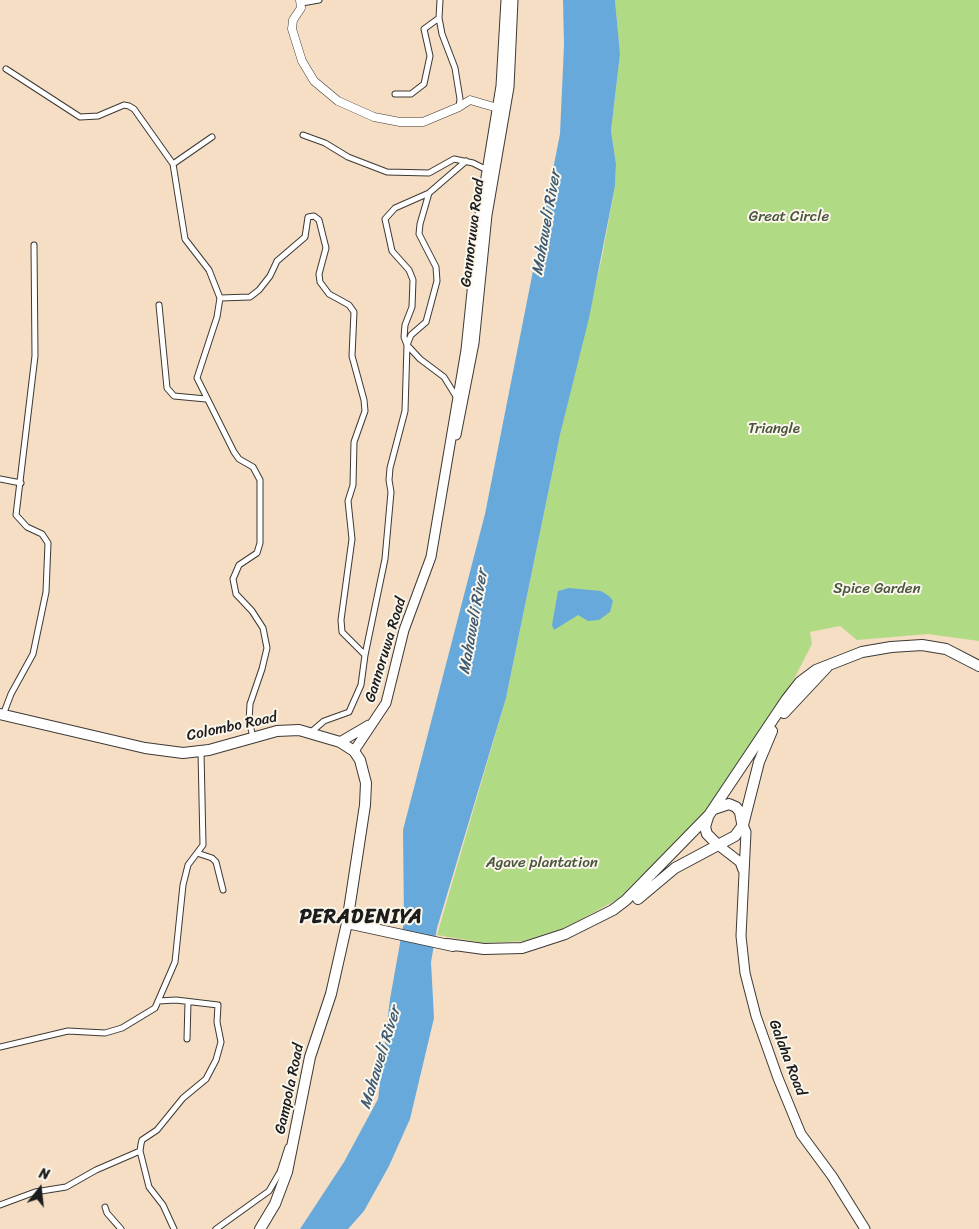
<!DOCTYPE html>
<html>
<head>
<meta charset="utf-8">
<style>
	body { margin:0 }
	#map { position:relative; width:979px; height:1229px; overflow:hidden; background:#f5dec3; font-family:Sriracha,sans-serif }
	canvas { display:block }
	.north { position:absolute; left:15px; top:1164px; width:50px; height:50px; -webkit-text-stroke:4px #fbf7ec; paint-order:stroke; rotate:16deg; font-size:14px; font-weight:700; line-height:20px; text-align:center; color:#1c1c1c }
	.north::after { content:''; display:block; margin:auto; width:18px; height:22px; background:#1c1c1c; clip-path:polygon(50% 0,100% 100%,50% 72%,0 100%) }
</style>
</head>
<body>
<div id="map">
<canvas width="979" height="1229"></canvas>
<div class="north">N</div>
</div>
<script>
const g = document.querySelector('canvas').getContext('2d');
g.lineJoin = 'round';
function fill(path, color) {
  g.fillStyle = color;
  g.fill(path, 'evenodd');
}
function shape(rows) {
  const path = new Path2D();
  for (const r of rows) {
    path.moveTo(r[0], r[1]);
    for (let i = 2; i < r.length; i += 2) path.lineTo(r[i], r[i + 1]);
  }
  return path;
}
function trace(path, color, width, dash) {
  g.strokeStyle = color;
  g.lineWidth = width;
  g.lineCap = dash ? 'butt' : 'round';
  g.setLineDash(dash || []);
  g.stroke(path);
}
function drawText(font, color, halo, rows, align = 'center') {
  g.font = font + ' Sriracha,sans-serif';
  g.lineWidth = 4;
  g.setLineDash([]);
  g.textBaseline = 'middle';
  g.strokeStyle = halo;
  g.fillStyle = color;
  for (const [text, x, y, turn = 0] of rows) {
    g.save();
    g.translate(x, y);
    g.rotate((+turn || 0) * Math.PI / 180);
    g.textAlign = isNaN(turn) ? turn : align;
    if (halo) g.strokeText(text, 0, 0);
    g.fillText(text, 0, 0);
    g.restore();
  }
}
const green = shape([
	[615,0,979,0,979,641,928,634,857,640,840,626,810,632,812,644,794,679,707,811,618,899,567,927,524,941,484,943,437,935,506,698,560,435,602,257,615,186,616,164,611,131,620,54]
]);
const water = shape([
	[563,0,615,0,620,54,611,131,616,164,615,186,589,318,560,435,506,698,437,928,431,962,434,1018,410,1119,389,1166,364,1211,348,1229,300,1229,344,1162,378,1099,390,999,404,921,403,830,485,514,560,134,564,45],
	[569,588,601,591,609,596,613,601,610,612,599,620,588,621,578,615,554,630,552,625,558,591]
]);
const street = shape([
	[440,0,439,18,442,34,455,68,460,99,459,107],
	[302,3,319,0],
	[6,69,80,117,98,116,124,105,129,106,134,109,173,164,185,239,209,270,220,298,217,317,197,378,234,452,239,459,253,467,260,480,260,543,257,553,239,565,233,579,236,594,252,611,263,628,267,648,262,669,250,704,249,721,253,737],
	[395,94,411,94,424,84,430,56,424,29,439,18],
	[303,135,325,143,348,157,387,172,429,173,454,159,473,163,487,170],
	[173,164,212,137],
	[220,298,250,297,259,290,270,276,277,261,305,237,308,217,314,216,319,220,326,248,319,274,320,282,329,294,349,305,354,312,352,356,364,400,365,411,354,442,353,485,348,501,352,539,341,620,342,632,365,655],
	[159,305,167,388,174,396,206,399],
	[457,398,444,377,420,359,407,345,404,337,405,325,412,307,413,280,409,270,392,251,385,219,395,208,429,193,466,161],
	[0,479,21,483],
	[3,715,11,694,33,654,46,592,48,543,42,534,27,527,16,515,35,356,34,245],
	[310,733,324,721,349,712,361,685,365,655,385,559,391,492,389,480,390,468,405,411,407,345,411,335,426,322,437,281,436,267,419,234,420,224,429,193],
	[197,853,212,858,216,862,223,890],
	[158,1001,176,1000,218,1005,217,1022,221,1042,216,1060,206,1079,183,1098,157,1130,142,1140,141,1144,140,1151,149,1187,163,1205,174,1229],
	[187,1039,188,1002],
	[0,1047,68,1031,105,1033,122,1028,155,1008,175,962,183,885,188,865,203,845,201,752],
	[0,1205,35,1192,66,1187,96,1170,140,1151],
	[105,1207,107,1213,121,1229],
	[216,1229,269,1191,280,1172,288,1147]
]);
const secondary = shape([
	[300,0,301,8,293,20,292,29,302,61,314,81,338,101,374,117,400,122,423,122,459,107,470,100,501,109]
]);
const primary = shape([
	[456,435,474,343,487,215,509,87,513,0],
	[340,742,369,725],
	[354,751,386,703,404,630,431,557,466,350,480,214,501,86,506,0],
	[743,825,746,832,741,936,745,973,756,1016,778,1078,801,1134,832,1176,865,1229],
	[718,845,740,862,743,870]
]);
const highway = shape([
	[784,713,827,667],
	[0,714,145,748,183,753,209,750,277,731,299,730,340,742,354,751,360,760,366,783,365,805,347,923,331,994,310,1057,287,1172,275,1204,260,1229],
	[714,809,729,804,736,807,740,812,742,823],
	[708,817,705,827,707,834,718,845],
	[638,899,675,868,735,836,743,825,759,762,772,731],
	[347,923,453,946],
	[447,944,484,949,522,948,565,934,613,910,626,900,709,815,786,700,800,682,816,670,862,652,891,647,922,645,946,649,979,666]
]);
const parkNames = [
	["Great Circle",789,217],
	["Triangle",774,429],
	["Spice Garden",877,589],
	["Agave plantation",542,863]
];
const streetNames = [
	["Gannoruwa Road",473,233,-83],
	["Gannoruwa Road",386,650,-73],
	["Colombo Road",232,727,-12],
	["Galaha Road",787,1058,69],
	["Gampola Road",290,1089,-78]
];
const waterNames = [
	["Mahaweli River",547,223,-80],
	["Mahaweli River",474,622,-80],
	["Mahaweli River",381,1058,-73]
];
const districtNames = [
	["PERADENIYA",361,918]
];
fill(green, '#b1da85');
fill(water, '#68a9db');
trace(street, '#3d3935', 7);
trace(secondary, '#3d3935', 9);
trace(primary, '#3d3935', 11);
trace(highway, '#3d3935', 12);
trace(street, '#fff', 5);
trace(secondary, '#fff', 8);
trace(primary, '#fff', 9);
trace(highway, '#fff', 10);
drawText('15px', '#49553c', '#fbf7ec', parkNames);
drawText('15px', '#1c1c1c', '#fbf7ec', streetNames);
drawText('italic 16px', '#3e5b72', '#fbf7ec', waterNames);
g.letterSpacing = '1px';
drawText('bold 20px', '#1c1c1c', '#fbf7ec', districtNames);
g.letterSpacing = '0px';
</script>
</body>
</html>
